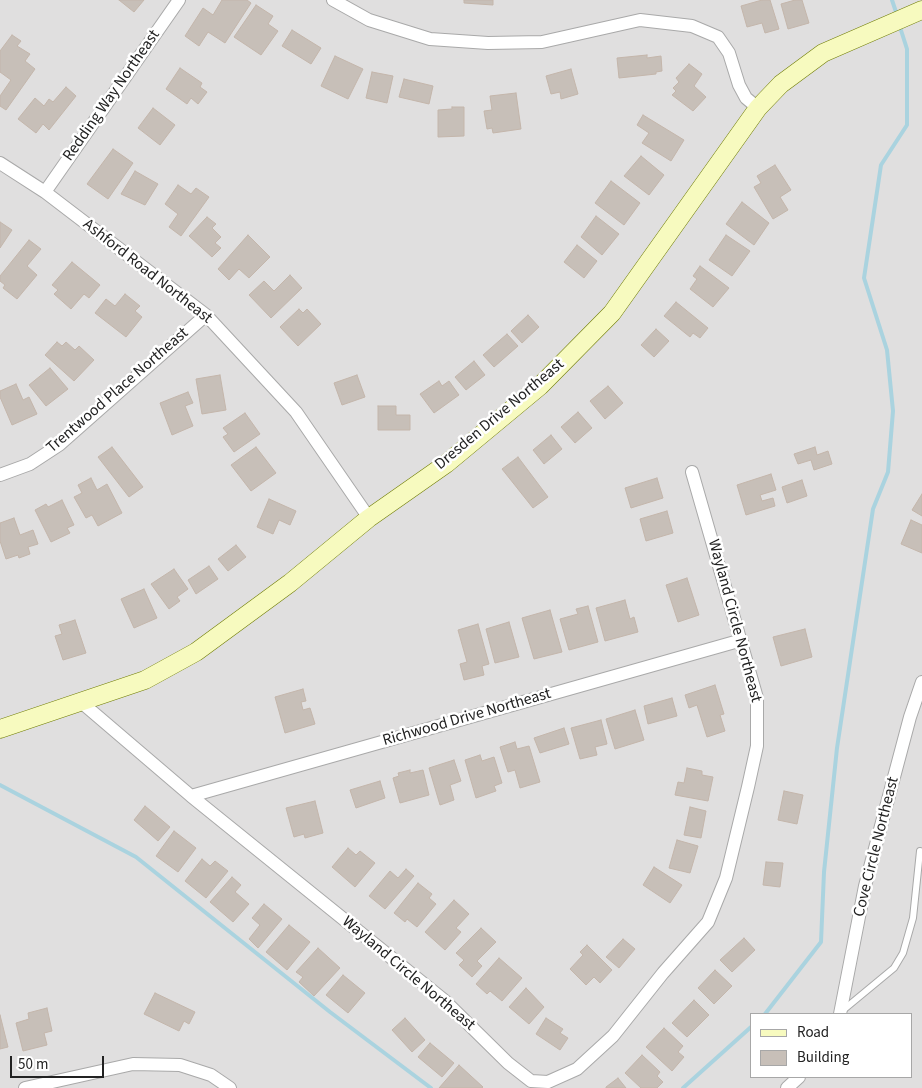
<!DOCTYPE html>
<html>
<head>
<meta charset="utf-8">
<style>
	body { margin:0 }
	#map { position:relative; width:922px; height:1088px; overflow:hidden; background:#f2efe9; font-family:"Source Sans 3",sans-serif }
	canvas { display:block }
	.legend { position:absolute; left:750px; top:1013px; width:162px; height:65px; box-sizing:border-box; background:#fff; border:1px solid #a7a7a7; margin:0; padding:6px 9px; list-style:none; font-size:15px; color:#222 }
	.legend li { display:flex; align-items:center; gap:10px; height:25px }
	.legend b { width:25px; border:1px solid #a7a7a7 }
	.scale { position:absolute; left:10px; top:1056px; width:94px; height:22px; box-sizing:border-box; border:2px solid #222; border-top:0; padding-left:6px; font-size:15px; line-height:18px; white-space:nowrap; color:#222; -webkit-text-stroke:4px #fff; paint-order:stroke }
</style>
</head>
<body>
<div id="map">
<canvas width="922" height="1088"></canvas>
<ul class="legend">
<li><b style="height:6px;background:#f7fabf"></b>Road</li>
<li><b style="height:14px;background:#c7bfb8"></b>Building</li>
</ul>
<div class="scale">50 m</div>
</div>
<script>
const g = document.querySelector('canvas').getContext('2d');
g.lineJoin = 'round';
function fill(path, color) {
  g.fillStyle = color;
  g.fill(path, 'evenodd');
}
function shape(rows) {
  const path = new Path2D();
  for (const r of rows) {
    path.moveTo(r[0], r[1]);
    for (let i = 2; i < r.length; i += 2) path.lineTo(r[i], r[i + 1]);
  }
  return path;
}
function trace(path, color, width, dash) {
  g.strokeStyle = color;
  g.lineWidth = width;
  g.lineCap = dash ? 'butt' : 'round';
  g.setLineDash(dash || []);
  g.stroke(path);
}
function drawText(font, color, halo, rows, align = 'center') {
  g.font = font + ' "Source Sans 3",sans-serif';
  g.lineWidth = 5;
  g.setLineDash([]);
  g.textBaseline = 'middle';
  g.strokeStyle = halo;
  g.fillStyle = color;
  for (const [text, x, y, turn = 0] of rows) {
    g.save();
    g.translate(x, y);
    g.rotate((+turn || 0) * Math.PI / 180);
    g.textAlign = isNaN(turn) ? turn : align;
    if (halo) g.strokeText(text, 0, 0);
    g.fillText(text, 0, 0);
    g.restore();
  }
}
const residential = shape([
	[0,0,922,0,922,1088,0,1088],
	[751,1014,911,1014,911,1077,751,1077]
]);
const stream = shape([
	[892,0,897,15],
	[0,785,136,857,330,1012,431,1088],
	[765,1014,821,942,824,872,837,748,873,509,888,472,893,411,887,350,864,278,881,165,907,125,907,49,899,24],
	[683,1088,751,1027]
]);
const building = shape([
	[119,0,144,0,134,12,119,0],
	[222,0,247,0,251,3,225,43,208,32,199,46,185,36,203,8,213,15,222,0],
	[464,0,493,0,493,5,464,3,464,0],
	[762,0,770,0,779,29,765,33,762,23,747,27,741,6,762,0],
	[795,0,802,0,809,23,788,29,781,4,795,0],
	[256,5,273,16,268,24,278,31,261,55,234,37,256,5],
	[292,30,321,48,311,64,282,46,292,30],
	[12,35,21,41,17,46,30,54,25,61,35,69,6,110,0,106,0,96,11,80,0,72,0,51,12,35],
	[647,55,647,58,661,56,662,71,656,72,656,74,619,78,617,58,647,55],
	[335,56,363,69,348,99,321,86,335,56],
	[689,64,702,74,694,86,706,97,693,111,672,95,676,91,673,88,679,82,676,78,689,64],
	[180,68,202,83,200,87,207,92,198,104,191,98,187,104,166,89,180,68],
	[571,69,578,94,561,99,560,92,551,94,546,76,571,69],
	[372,72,393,76,387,103,366,98,372,72],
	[404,79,433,86,429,104,399,97,404,79],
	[66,87,76,96,49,130,43,124,36,133,18,119,35,98,44,106,49,99,53,102,66,87],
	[516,93,521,129,493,133,492,128,487,129,484,111,492,110,490,96,516,93],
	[452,107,464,107,464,136,438,137,438,110,452,109,452,107],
	[153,108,175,125,160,145,138,128,153,108],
	[643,115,684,140,671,161,642,143,649,133,637,125,643,115],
	[113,149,133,163,108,199,87,184,113,149],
	[641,156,664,175,649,195,624,176,641,156],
	[775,165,791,190,780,197,788,210,773,219,754,187,761,183,757,176,775,165],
	[135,171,158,184,145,205,121,194,135,171],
	[611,181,640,203,624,225,595,203,611,181],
	[178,185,191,194,196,188,209,197,181,236,169,227,178,214,165,204,178,185],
	[742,202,769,223,754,245,726,224,742,202],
	[596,216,619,234,602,255,581,237,596,216],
	[207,217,216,224,212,228,221,237,215,243,221,248,212,257,189,236,207,217],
	[0,222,12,230,0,248,0,222],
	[248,235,270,257,249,278,239,269,229,280,218,269,248,235],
	[726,235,750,251,732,276,709,260,726,235],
	[29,240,41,249,27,266,37,275,17,299,3,288,5,285,0,281,0,276,29,240],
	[577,245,597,261,584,278,564,262,577,245],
	[72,262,100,285,89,298,84,294,71,309,54,294,58,290,52,285,72,262],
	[700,266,729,288,713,307,690,289,697,279,693,276,700,266],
	[290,275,302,288,271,318,249,295,264,281,274,291,290,275],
	[125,294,140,306,135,311,142,317,126,337,95,313,106,299,115,306,125,294],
	[676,302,708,328,700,338,693,333,690,337,664,316,676,302],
	[299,309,303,313,307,309,321,324,298,346,280,327,299,309],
	[528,315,539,327,522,343,511,331,528,315],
	[656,329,669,341,654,357,641,345,656,329],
	[507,334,518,346,494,367,483,355,507,334],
	[57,342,62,346,66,342,75,350,79,346,94,360,74,381,45,355,57,342],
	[474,361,485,375,466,390,455,377,474,361],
	[50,368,68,389,46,406,29,385,50,368],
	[220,375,226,410,202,414,196,379,220,375],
	[357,375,365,397,342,405,334,383,357,375],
	[439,381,442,386,449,381,459,395,434,413,420,394,439,381],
	[16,384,23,400,29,397,37,414,12,425,0,397,0,391,16,384],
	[608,386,623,403,605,419,590,401,608,386],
	[188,392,193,403,185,406,193,426,172,435,160,403,188,392],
	[378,406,396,406,396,415,410,415,410,430,378,430,378,406],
	[578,412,592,428,575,443,561,427,578,412],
	[245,413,260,434,234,452,223,437,228,434,223,428,245,413],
	[551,435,562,449,544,464,533,450,551,435],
	[112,447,143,487,129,497,98,457,112,447],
	[256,447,276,473,251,491,231,465,256,447],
	[815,447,817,455,828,451,832,464,814,470,811,460,798,464,794,454,815,447],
	[518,457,548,497,533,508,502,469,518,457],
	[771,474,776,490,760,495,762,501,773,498,775,506,746,515,737,485,771,474],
	[91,478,97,490,107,484,122,513,98,526,92,515,86,518,74,497,82,493,78,485,91,478],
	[657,478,663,498,631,508,625,488,657,478],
	[802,480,807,496,787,503,782,487,802,480],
	[922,494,922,516,912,510,922,494],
	[269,499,296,511,290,525,279,520,273,534,257,527,269,499],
	[62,500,74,525,67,528,70,533,51,542,35,510,46,504,48,507,62,500],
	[667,511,673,533,646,541,640,519,667,511],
	[14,518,20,535,33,530,38,544,28,547,30,554,19,558,18,555,6,559,0,541,0,523,14,518],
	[911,520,922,525,922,553,901,544,911,520],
	[236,545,246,557,228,571,218,559,236,545],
	[209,566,218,579,196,594,188,580,209,566],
	[174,569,188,589,177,597,180,601,169,609,151,584,174,569],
	[687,578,699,615,678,622,666,585,687,578],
	[144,589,157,618,134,628,121,599,144,589],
	[625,600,630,619,634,617,638,632,605,641,596,608,625,600],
	[588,606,598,642,569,650,560,619,578,614,576,609,588,606],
	[550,610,562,652,534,659,522,618,550,610],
	[75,620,86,653,63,660,55,636,62,634,59,625,75,620],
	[509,622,519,657,495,663,486,629,509,622],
	[478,624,489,664,482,666,484,675,464,680,460,664,467,662,458,630,478,624],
	[805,629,812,657,781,666,773,637,805,629],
	[715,685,724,714,720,715,725,731,707,737,697,705,689,708,685,695,715,685],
	[303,689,306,701,301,702,303,710,310,708,315,724,285,733,275,697,303,689],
	[672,698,677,716,648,724,644,706,672,698],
	[635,710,644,740,615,749,606,719,635,710],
	[601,720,607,744,595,747,597,755,580,759,571,728,601,720],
	[564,728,569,744,540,753,534,738,564,728],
	[515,742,517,749,529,746,540,782,520,788,515,770,508,772,500,747,515,742],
	[480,755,482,761,494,757,502,783,494,786,496,791,476,798,465,760,480,755],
	[454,760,461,781,450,785,454,800,440,805,429,768,454,760],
	[687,768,702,771,702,775,713,777,708,801,675,795,678,782,684,783,687,768],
	[410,770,410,773,423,770,429,795,400,803,393,778,399,776,398,773,410,770],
	[380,781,385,798,356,808,350,790,380,781],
	[784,791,803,795,797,824,778,820,784,791],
	[315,801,323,833,305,838,304,834,294,837,286,808,315,801],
	[145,806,170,827,158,841,134,820,145,806],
	[690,807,706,811,701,838,684,835,690,807],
	[174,831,196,848,178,872,156,856,174,831],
	[677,840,698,846,690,873,669,868,677,840],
	[348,848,356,855,360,851,375,863,355,887,332,867,348,848],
	[202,859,210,866,215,861,228,871,206,898,185,881,202,859],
	[766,862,783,863,780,887,763,885,766,862],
	[654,867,682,885,670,903,643,885,654,867],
	[406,869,414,876,385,909,369,896,390,871,398,878,406,869],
	[232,877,241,885,235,892,249,904,233,922,210,902,232,877],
	[418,883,432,894,429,898,436,904,417,927,407,919,405,922,394,913,418,883],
	[454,900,469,914,456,928,461,932,445,950,425,932,454,900],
	[264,904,282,919,258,948,249,939,260,925,252,918,264,904],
	[289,925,310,942,287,970,266,952,289,925],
	[481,928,496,942,477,961,482,966,472,977,459,965,464,960,456,953,481,928],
	[744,938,755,950,732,972,720,960,744,938],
	[623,939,635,949,619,968,606,957,623,939],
	[587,945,612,970,600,983,594,977,586,985,570,969,583,955,580,952,587,945],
	[318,948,340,968,314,996,299,982,303,977,296,972,318,948],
	[499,958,522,978,502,1001,490,991,487,994,476,984,499,958],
	[715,970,732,986,714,1004,698,988,715,970],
	[343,975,365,993,348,1013,326,995,343,975],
	[526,988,544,1007,529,1024,509,1007,526,988],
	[155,993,195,1012,189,1024,184,1021,179,1031,144,1014,155,993],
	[694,1000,709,1015,687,1037,672,1023,694,1000],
	[47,1008,52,1031,44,1033,47,1045,23,1051,16,1023,29,1019,28,1013,47,1008],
	[0,1015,8,1047,0,1049,0,1015],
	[405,1018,425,1040,412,1052,392,1030,405,1018],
	[546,1018,563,1029,560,1033,568,1038,560,1050,536,1034,546,1018],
	[664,1028,683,1046,678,1052,684,1057,672,1071,646,1047,664,1028],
	[430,1043,454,1063,442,1077,418,1057,430,1043],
	[642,1055,660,1072,657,1076,663,1082,657,1088,641,1088,625,1073,642,1055],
	[459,1065,483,1087,482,1088,439,1088,459,1065],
	[618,1078,626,1088,606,1088,606,1087,618,1078]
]);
const lane = shape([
	[842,1011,894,968,903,953,913,918,920,851]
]);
const street = shape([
	[333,0,369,20,430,39,488,43,542,42,640,20,692,26,718,37,729,53,739,85,746,98,758,108],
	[0,163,45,192,206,315,296,412,369,518],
	[45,192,179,0],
	[0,475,30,464,59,445,206,315],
	[81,702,191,796,445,1001,508,1063,531,1081,548,1082,577,1069,613,1036,663,973,708,922,726,878,748,787,757,746,757,698,692,472],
	[191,796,742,640],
	[840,1014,865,886,910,717,922,682],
	[25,1088,133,1064,180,1065,211,1075,230,1088],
	[787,1088,799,1077]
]);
const secondary = shape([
	[0,729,145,680,196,652,290,583,369,518,446,464,540,386,612,313,758,108,781,84,823,53,922,10]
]);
const streetNames = [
	["Redding Way Northeast",112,96,-55],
	["Ashford Road Northeast",147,272,38],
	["Trentwood Place Northeast",118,391,-41],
	["Dresden Drive Northeast",500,415,-40],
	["Wayland Circle Northeast",734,621,75],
	["Richwood Drive Northeast",467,718,-16],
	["Cove Circle Northeast",877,847,-76],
	["Wayland Circle Northeast",408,974,40]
];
fill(residential, '#e0dfdf');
trace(stream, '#aad3df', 4);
fill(building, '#c7bfb8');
trace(building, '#c4b6ab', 1);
trace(lane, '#a9a9a9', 8);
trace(street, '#a9a9a9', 14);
trace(secondary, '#707d05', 19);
trace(lane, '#fff', 6);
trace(street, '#fff', 12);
trace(secondary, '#f7fabf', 18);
drawText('16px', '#222', '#fff', streetNames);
</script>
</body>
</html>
